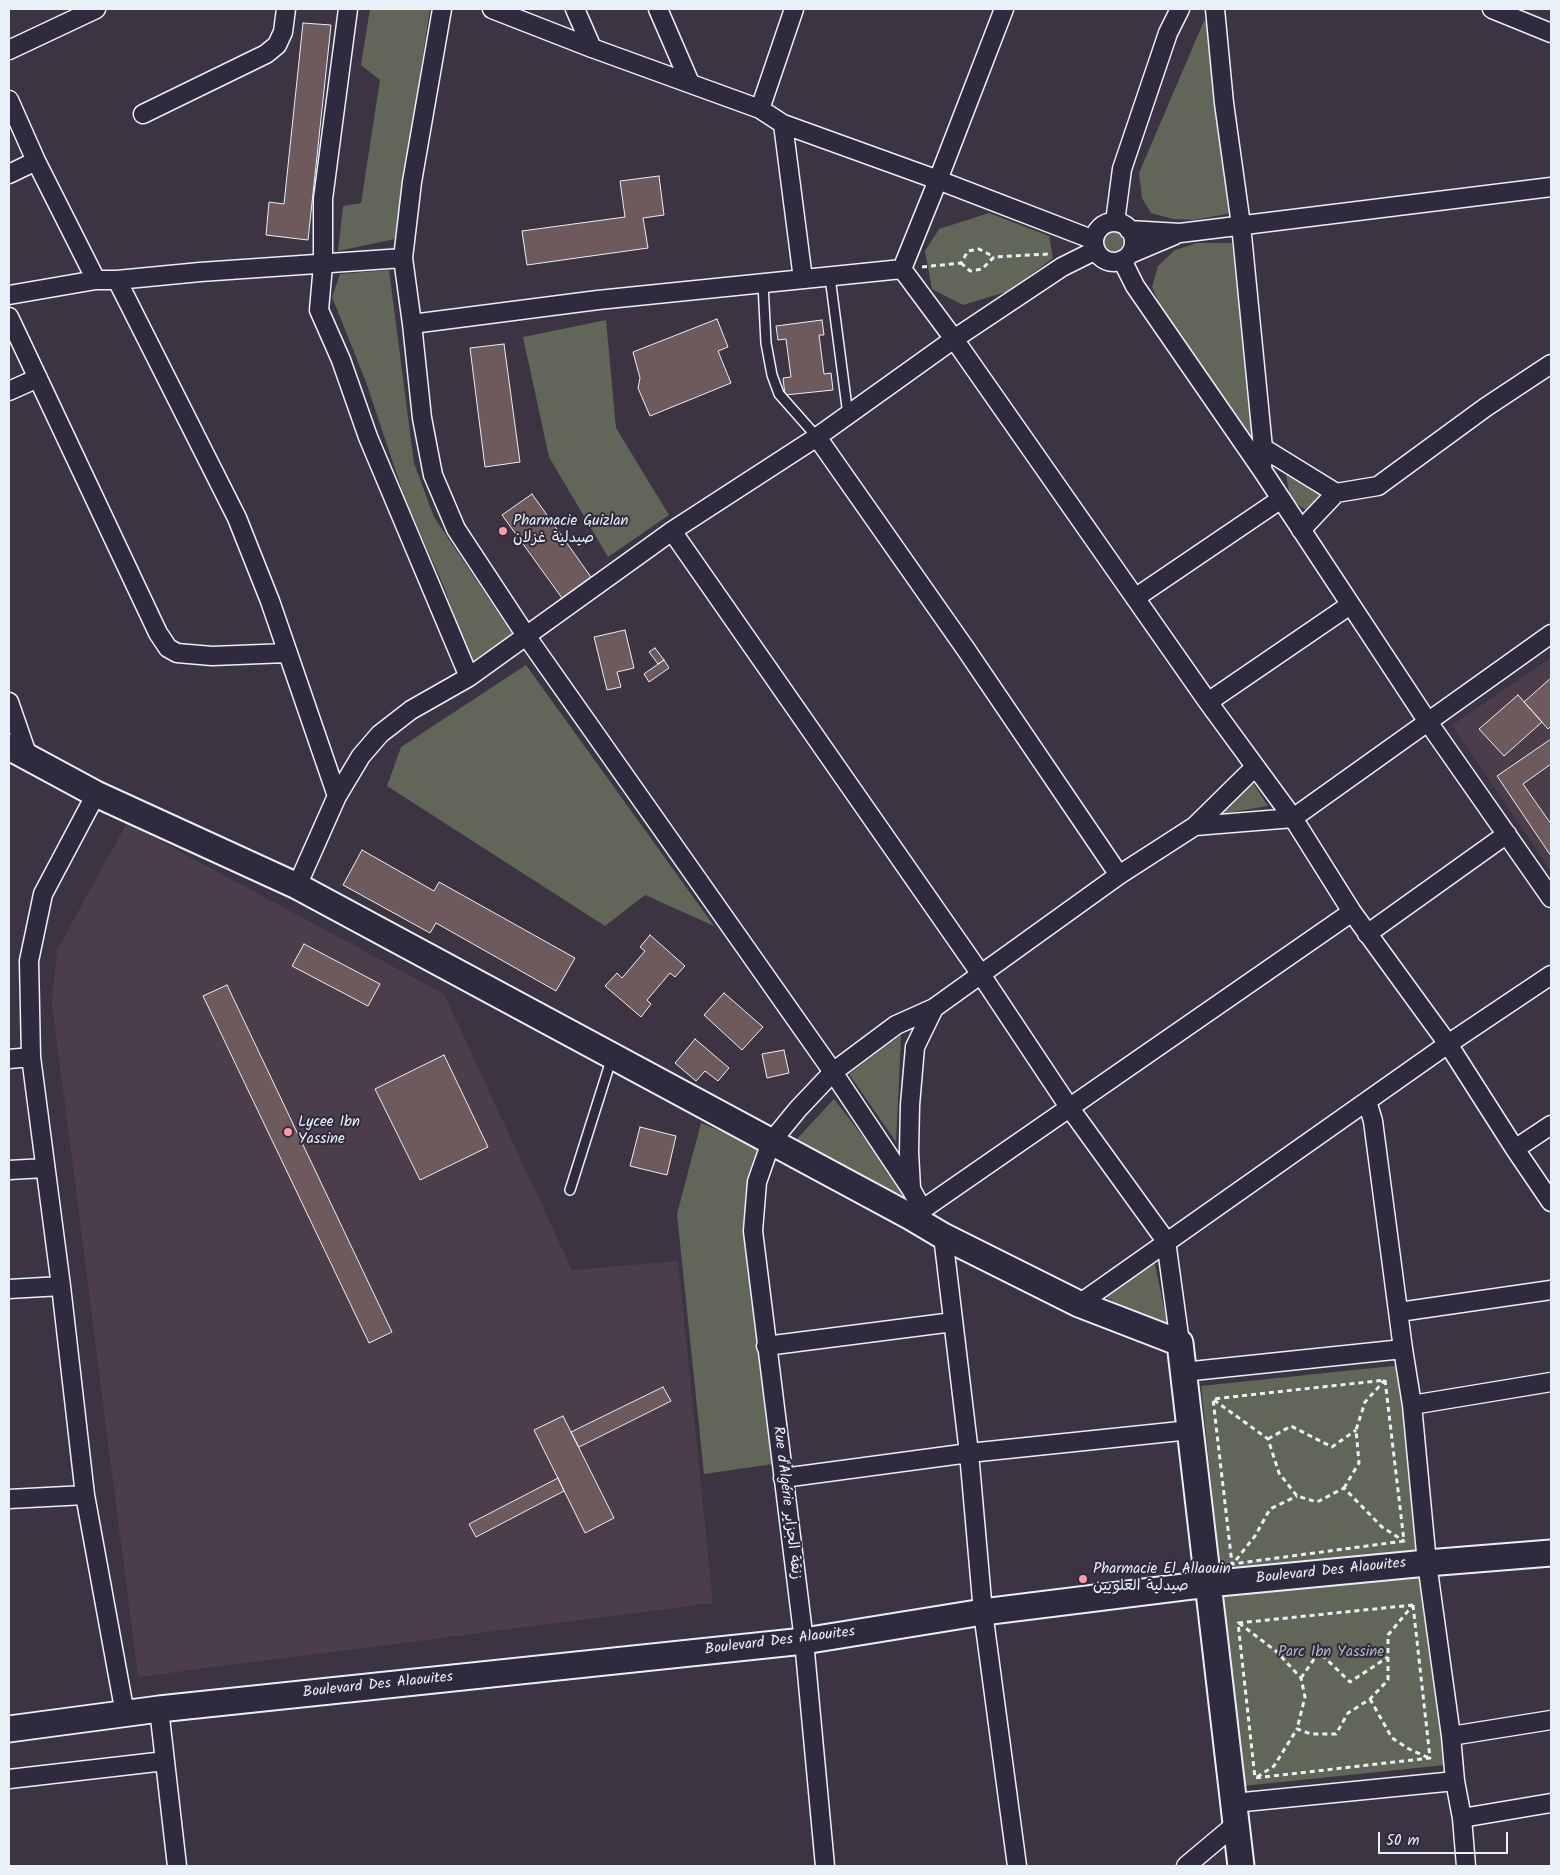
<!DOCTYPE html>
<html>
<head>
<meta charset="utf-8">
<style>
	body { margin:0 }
	#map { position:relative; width:1560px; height:1875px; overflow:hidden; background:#3c3343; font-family:Kalam,sans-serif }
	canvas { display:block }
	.frame { position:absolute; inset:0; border:10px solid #e8f1f8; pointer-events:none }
	.scale { position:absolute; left:1378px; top:1832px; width:130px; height:22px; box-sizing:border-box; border:2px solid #e8f1f8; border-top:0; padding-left:6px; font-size:15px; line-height:18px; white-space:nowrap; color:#e8f1f8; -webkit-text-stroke:4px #2f2a3d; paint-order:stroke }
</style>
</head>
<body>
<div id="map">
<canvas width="1560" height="1875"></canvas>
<div class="frame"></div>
<div class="scale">50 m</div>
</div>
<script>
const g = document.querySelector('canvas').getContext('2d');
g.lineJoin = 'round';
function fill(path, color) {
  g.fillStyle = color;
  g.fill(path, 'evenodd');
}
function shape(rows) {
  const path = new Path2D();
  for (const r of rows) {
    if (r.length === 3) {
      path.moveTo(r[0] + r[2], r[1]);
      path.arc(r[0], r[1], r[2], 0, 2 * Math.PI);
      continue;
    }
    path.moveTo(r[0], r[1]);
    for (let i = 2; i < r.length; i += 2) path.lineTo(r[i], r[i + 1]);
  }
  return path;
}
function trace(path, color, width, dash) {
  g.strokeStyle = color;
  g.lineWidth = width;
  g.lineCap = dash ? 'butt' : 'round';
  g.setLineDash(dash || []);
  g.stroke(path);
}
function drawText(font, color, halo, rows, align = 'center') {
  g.font = font + ' Kalam,"Playpen Sans Arabic",sans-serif';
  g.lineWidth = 4;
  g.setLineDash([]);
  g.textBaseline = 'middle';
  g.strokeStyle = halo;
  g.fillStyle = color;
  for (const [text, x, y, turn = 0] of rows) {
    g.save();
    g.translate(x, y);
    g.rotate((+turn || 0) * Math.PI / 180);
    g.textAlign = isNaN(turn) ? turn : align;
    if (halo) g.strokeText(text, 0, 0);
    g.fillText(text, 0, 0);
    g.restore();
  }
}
const built = shape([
	[1551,658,1551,871,1452,725],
	[127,823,444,994,572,1270,678,1261,713,1603,138,1677,52,1003,57,950]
]);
const green = shape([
	[370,9,430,9,395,239,338,251,343,206,361,203,380,80,361,65],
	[1204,21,1210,23,1232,213,1194,220,1173,219,1151,213,1142,198,1139,173],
	[989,213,1049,236,1053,258,1009,291,963,305,932,289,925,251,939,229],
	[1113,242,10],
	[1197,243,1232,243,1254,436,1247,437,1161,308,1152,287,1158,266,1175,250],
	[389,270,414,463,434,517,513,635,471,662,444,587,404,496,366,382,332,297,340,274],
	[606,320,616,428,669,515,608,557,549,457,523,337],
	[1286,474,1326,496,1310,513,1290,499],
	[526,665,714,926,645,895,605,926,387,786,401,747],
	[1253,783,1268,806,1215,815],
	[901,1035,899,1081,896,1142,849,1074],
	[834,1099,904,1190,899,1200,794,1142],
	[701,1123,761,1148,744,1220,773,1464,704,1474,677,1214],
	[1154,1260,1167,1321,1160,1328,1104,1296],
	[1402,1365,1445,1765,1243,1786,1201,1386]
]);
const building = shape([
	[303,23,331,25,308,240,266,235,269,202,284,204,303,23],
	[659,176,664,215,643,218,648,248,527,265,522,231,625,217,620,181,659,176],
	[717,319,728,347,718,351,731,383,650,416,638,388,640,378,633,352,717,319],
	[822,320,824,335,819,335,824,374,831,373,833,390,785,395,783,378,791,377,786,339,778,340,776,326,822,320],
	[504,344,520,462,485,467,470,348,504,344],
	[532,494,591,577,562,598,502,515,532,494],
	[625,630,634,668,617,672,621,687,607,690,594,637,625,630],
	[655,648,664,660,658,664,649,652,655,648],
	[664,660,669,668,649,682,644,674,664,660],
	[1551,678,1551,726,1548,729,1524,702,1551,678],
	[1518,695,1542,722,1504,756,1479,729,1518,695],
	[1551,739,1551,764,1523,784,1551,824,1551,856,1497,776,1551,739],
	[362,850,434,891,439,882,575,958,556,991,436,923,430,933,343,885,362,850],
	[650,935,685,966,675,977,670,973,647,1000,651,1004,641,1017,605,986,617,973,622,978,645,951,640,947,650,935],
	[304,944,380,984,368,1006,292,966,304,944],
	[227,985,392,1332,369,1343,203,996,227,985],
	[724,993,763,1027,742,1050,704,1015,724,993],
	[695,1039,729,1068,718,1081,705,1071,696,1081,675,1063,695,1039],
	[784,1050,789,1073,767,1078,762,1054,784,1050],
	[444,1055,488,1147,420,1180,375,1089,444,1055],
	[640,1127,676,1136,667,1175,630,1166,640,1127],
	[663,1387,671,1401,579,1447,571,1432,663,1387],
	[563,1416,614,1518,585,1533,534,1430,563,1416],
	[558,1478,564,1491,476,1537,469,1524,558,1478]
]);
const path = shape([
	[961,263,970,271,982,269,994,257,1050,254],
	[922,267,961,263,968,251,979,249,994,257],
	[1385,1380,1404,1541,1232,1564,1213,1399,1385,1380],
	[1214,1400,1268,1439,1279,1473,1297,1496,1317,1502,1344,1488,1382,1527,1404,1541],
	[1268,1439,1291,1426,1332,1447,1356,1430],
	[1344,1488,1359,1463,1356,1430,1365,1402,1385,1380],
	[1236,1560,1255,1536,1270,1509,1297,1496],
	[1413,1605,1430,1758,1255,1778,1238,1623,1413,1605],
	[1239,1623,1277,1652,1301,1678,1305,1697,1297,1729],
	[1301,1678,1319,1652,1350,1682,1388,1657],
	[1370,1699,1392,1738,1409,1749,1429,1758],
	[1257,1777,1274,1766,1297,1729,1311,1734,1336,1734,1348,1713,1370,1699,1388,1680,1388,1635,1413,1605]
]);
const lane = shape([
	[830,277,848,415],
	[763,284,766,343,772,375,779,394,817,437],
	[570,1190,612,1057]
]);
const street = shape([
	[348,9,323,199,323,265,319,310,341,360,368,437,469,677],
	[442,9,412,182,403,258,412,324,422,418,433,475,456,529,527,637,833,1072,911,1189,922,1209],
	[492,9,592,48,760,109,783,124,938,180,1094,240],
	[575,9,592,48],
	[658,9,690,83],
	[1215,9,1224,103,1241,225,1263,448,1262,470],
	[1492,9,1551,33],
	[9,50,96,9],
	[9,100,36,161,96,280],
	[760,109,794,9],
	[143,114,266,54,277,45,283,32,286,9],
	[783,124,803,279],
	[9,174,36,161],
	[1115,222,1122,169,1168,33,1180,9],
	[1114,242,20],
	[1129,230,1180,233,1551,187],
	[1130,254,1175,235],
	[1122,260,1135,286,1262,470,1428,722,1551,898],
	[902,269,954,339,1208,702,1293,818,1352,912,1448,1044,1515,1149,1551,1202],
	[117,280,237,518,270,601,337,796],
	[9,295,96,280,117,280,200,272,403,258],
	[9,317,158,633,168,648,177,653,212,656,287,653],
	[412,324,598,300,902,269,938,180,1004,9],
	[9,391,38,378],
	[817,437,965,648,1119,875],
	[1263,448,1336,493],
	[1301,530,1336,493,1378,486,1486,407,1551,364],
	[672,531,980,973,1069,1107,1166,1241,1180,1343],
	[1135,598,1281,499],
	[9,702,28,757],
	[1208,702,1350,605],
	[96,794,43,894,29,961,31,1057,61,1286,85,1495,125,1714],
	[1195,826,1293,818,1551,634],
	[297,886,337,796,361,756,380,734,411,710,469,677,672,531,817,437,954,339,1062,267,1096,250],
	[1367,934,1507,834],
	[9,1059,31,1057],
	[1367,1101,1373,1121,1403,1349,1412,1405,1427,1563,1451,1736,1455,1781,1462,1818,1466,1866],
	[1515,1149,1551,1125],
	[9,1170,45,1168],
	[911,1188,909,1152,910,1105,915,1047,934,1008],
	[913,1216,1352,912],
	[943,1236,969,1453,983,1612,1017,1866],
	[9,1289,61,1286],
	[1079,1304,1448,1044,1551,975],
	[1399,1312,1551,1290],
	[766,1346,953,1322],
	[1183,1372,1403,1349],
	[1412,1405,1551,1382],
	[783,1478,969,1453,1190,1430],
	[9,1499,85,1495],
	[159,1709,177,1866],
	[1451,1736,1551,1720],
	[9,1779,165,1761],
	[1234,1803,1455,1781],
	[1462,1818,1551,1803],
	[825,1866,804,1641,753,1231,757,1182,771,1142,798,1109,833,1072,896,1025,934,1008,1119,875,1195,826,1255,767],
	[1186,1866,1236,1824]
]);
const secondary = shape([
	[9,747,96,794,297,886,911,1217,943,1236,1079,1304,1180,1343,1241,1866],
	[9,1729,159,1709,804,1641,983,1612,1208,1584,1427,1563,1551,1553]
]);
const markers = [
	[503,531,5,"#ff9aa2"],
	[288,1132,5,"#ff9aa2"],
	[1083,1579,5,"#ff9aa2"]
];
const poiNames = [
	["Pharmacie Guizlan",513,522],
	["صيدلية غزلان",513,539],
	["Lycee Ibn",298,1123],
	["Yassine",298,1140],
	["Pharmacie El Allaouin",1093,1570],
	["صيدلية العلويين",1093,1587]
];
const streetNames = [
	["Rue d'Algérie زنقة الجزاير",786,1503,83],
	["Boulevard Des Alaouites",1331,1572,-6],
	["Boulevard Des Alaouites",780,1642,-7],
	["Boulevard Des Alaouites",378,1686,-6]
];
const parkNames = [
	["Parc Ibn Yassine",1331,1653]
];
fill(built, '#4b3e4a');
fill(green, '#626658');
fill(building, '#6e595c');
trace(building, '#e8f1f8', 1);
trace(lane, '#e8f1f8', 12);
trace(street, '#e8f1f8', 21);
trace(secondary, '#e8f1f8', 29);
trace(path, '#e8f1f8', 3, [5, 4]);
trace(lane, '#2f2a3d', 9);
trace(street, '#2f2a3d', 18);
trace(secondary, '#2f2a3d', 25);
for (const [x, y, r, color] of markers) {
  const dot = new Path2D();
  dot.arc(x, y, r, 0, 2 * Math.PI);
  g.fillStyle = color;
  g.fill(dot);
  trace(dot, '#2f2a3d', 2);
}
drawText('15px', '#e8f1f8', '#2f2a3d', poiNames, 'left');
drawText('15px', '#e8f1f8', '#2f2a3d', streetNames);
drawText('15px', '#b2b9b8', '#2f2a3d', parkNames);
</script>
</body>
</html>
